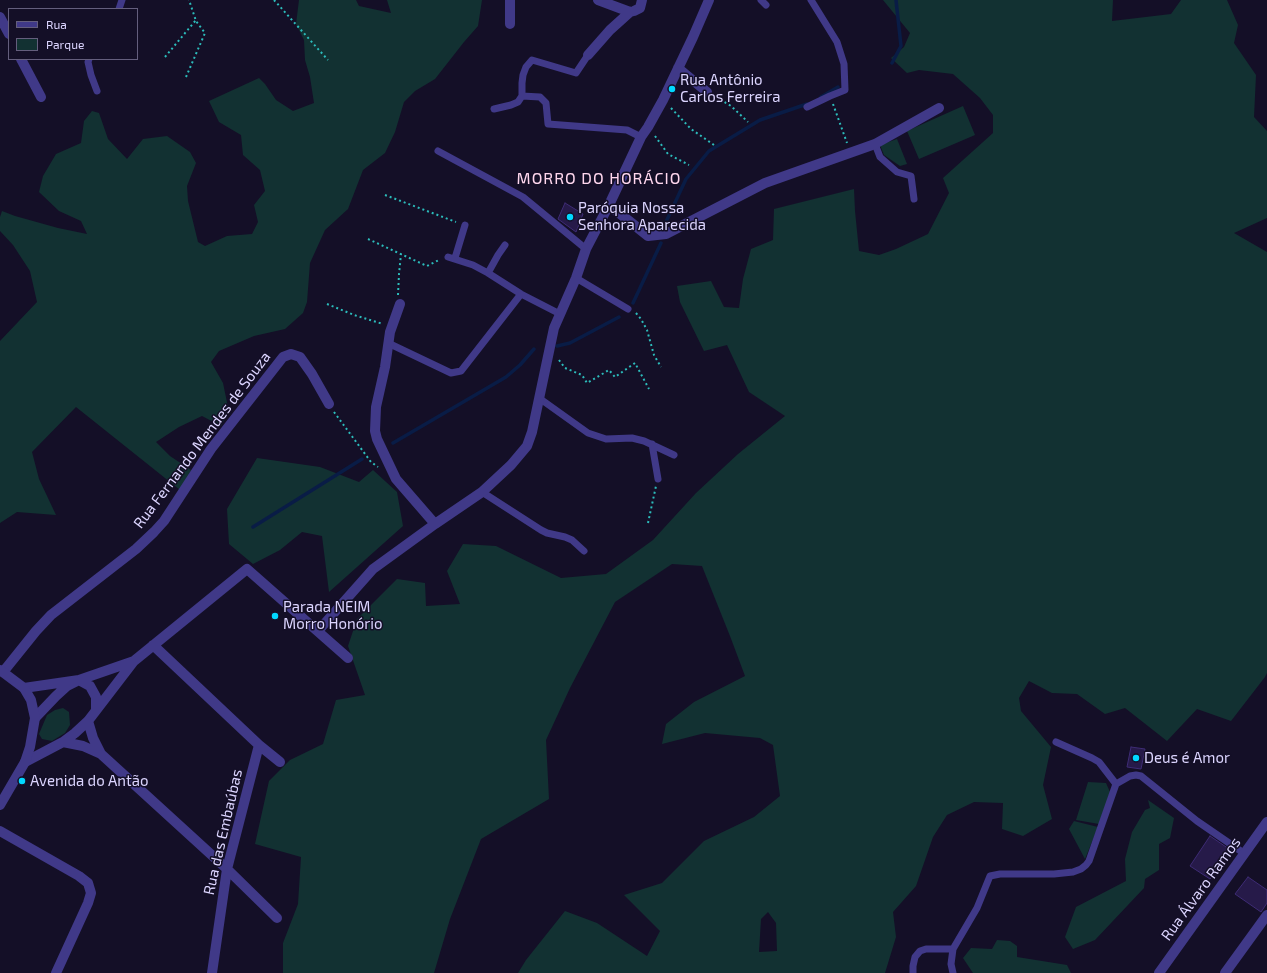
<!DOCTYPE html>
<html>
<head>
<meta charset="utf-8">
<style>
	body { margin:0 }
	#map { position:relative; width:1267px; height:973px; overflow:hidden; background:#140f27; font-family:"Exo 2",sans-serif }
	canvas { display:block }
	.legend { position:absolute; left:8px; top:8px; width:130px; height:52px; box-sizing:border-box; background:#140f27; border:1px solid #645e7d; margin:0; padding:5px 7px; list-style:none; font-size:12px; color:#dcd5ff }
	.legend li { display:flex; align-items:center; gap:8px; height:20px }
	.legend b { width:20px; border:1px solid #645e7d }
</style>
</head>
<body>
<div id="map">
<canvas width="1267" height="973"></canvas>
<ul class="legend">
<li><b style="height:5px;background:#403988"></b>Rua</li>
<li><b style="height:11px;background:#123132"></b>Parque</li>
</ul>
</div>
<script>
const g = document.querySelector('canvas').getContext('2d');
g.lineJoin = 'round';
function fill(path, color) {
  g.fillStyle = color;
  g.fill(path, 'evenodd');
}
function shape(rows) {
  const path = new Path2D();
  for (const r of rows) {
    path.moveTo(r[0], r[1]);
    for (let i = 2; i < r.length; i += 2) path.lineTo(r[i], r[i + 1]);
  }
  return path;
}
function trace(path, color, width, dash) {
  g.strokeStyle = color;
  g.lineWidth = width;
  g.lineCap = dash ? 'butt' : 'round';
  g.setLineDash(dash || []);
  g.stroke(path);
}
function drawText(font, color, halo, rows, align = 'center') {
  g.font = font + ' "Exo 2",sans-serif';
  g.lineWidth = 3;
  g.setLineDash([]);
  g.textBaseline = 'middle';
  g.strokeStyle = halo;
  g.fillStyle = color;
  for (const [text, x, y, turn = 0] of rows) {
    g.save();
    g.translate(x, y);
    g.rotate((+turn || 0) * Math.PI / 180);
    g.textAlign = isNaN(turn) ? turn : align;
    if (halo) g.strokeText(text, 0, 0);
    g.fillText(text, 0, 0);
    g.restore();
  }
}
const green = shape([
	[299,0,356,0,359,6,391,13,387,0,482,0,478,26,464,42,435,79,415,91,404,102,395,132,385,153,363,170,348,209,325,230,310,263,307,302,303,313,285,329,254,336,219,351,211,362,223,383,229,412,221,426,202,416,179,427,156,442,170,456,191,470,187,481,180,490,76,407,32,452,39,479,56,515,17,512,0,523,0,341,37,302,30,271,13,245,0,231,0,217,2,211,15,216,58,228,87,234,81,221,59,211,39,192,43,176,56,154,81,143,84,121,92,111,99,113,108,139,127,159,143,139,167,136,190,152,196,163,187,186,188,201,198,242,205,246,227,236,252,234,258,222,254,205,265,191,260,170,243,155,241,135,219,122,209,101,259,78,265,84,276,100,293,111,314,103,310,77,305,60,304,40,296,24],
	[883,0,1113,0,1112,21,1171,14,1181,0,1227,0,1238,25,1234,43,1256,75,1254,117,1267,131,1267,218,1234,233,1267,252,1267,673,1265,677,1231,721,1197,709,1167,741,1125,708,1105,714,1077,694,1052,693,1029,681,1019,698,1021,711,1051,747,1043,785,1052,819,1023,836,1002,829,1003,803,974,802,947,815,933,837,916,886,893,912,896,937,885,973,518,973,526,960,565,911,597,923,647,956,660,931,624,895,662,883,704,841,754,817,780,796,773,745,760,738,705,733,662,744,666,724,694,702,745,676,730,636,702,566,672,564,615,602,570,688,546,740,549,799,481,839,450,919,434,973,283,973,283,943,298,904,301,857,255,844,269,781,290,760,323,744,336,700,365,695,348,646,357,619,397,579,425,583,426,606,460,604,447,571,463,544,496,546,561,578,606,574,653,540,696,493,738,454,785,416,749,392,727,345,704,351,680,302,677,286,711,281,724,307,739,308,743,279,751,249,773,240,774,209,854,189,855,211,859,251,879,255,896,249,928,234,949,193,943,178,993,133,993,115,980,98,953,74,919,70,907,73,891,58,904,47,910,33],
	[768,912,776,923,777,951,759,952,761,919],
	[963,106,975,135,919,159,907,131],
	[897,139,907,164,900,166,884,155,880,145],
	[257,458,320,467,359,482,373,470,397,492,403,526,329,592,322,536,302,532,280,550,253,564,229,544,227,509],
	[63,708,69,712,70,725,65,733,52,741,42,739,39,734,47,715,55,710],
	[1088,782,1106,783,1110,792,1099,824,1076,820],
	[1148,800,1174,818,1170,838,1159,844,1159,870,1145,879,1144,888,1095,940,1073,949,1065,937,1076,907,1126,881,1125,859,1132,832,1145,810,1150,808],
	[1074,821,1098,827,1085,859,1069,829],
	[997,940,1010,941,1017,946,1017,957,1067,965,1071,973,973,973,963,958,971,948,992,949]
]);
const stream = shape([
	[892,63,901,46,896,0],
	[821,97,838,87],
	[665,224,686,179,709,151,760,120,807,104],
	[633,303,661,243],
	[557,346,570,343,619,317],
	[393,443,506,377,520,365,534,349],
	[253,527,362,459]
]);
const building = shape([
	[565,203,583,214,576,232,558,219,565,203],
	[1131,747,1145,749,1141,769,1127,767,1131,747],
	[1210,836,1229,849,1210,879,1190,866,1210,836],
	[1248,877,1267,890,1267,903,1261,912,1235,894,1248,877]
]);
const path = shape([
	[274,0,328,60],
	[165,57,196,20],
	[186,77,205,33,196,21,189,0],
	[716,97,731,106,748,122],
	[833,104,847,143],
	[671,108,691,129,714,145],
	[655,136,668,154,689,165],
	[385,195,456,222],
	[368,239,427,266,439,260],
	[398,295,399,274,401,254],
	[327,304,354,315,383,324],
	[636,313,641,319,647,330,654,355,661,367],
	[559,360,565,368,582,375,587,383,609,370,615,377,635,363,649,389],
	[334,412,371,462,378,467],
	[648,523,656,486]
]);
const service = shape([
	[761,0,766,5],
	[119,9,122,0],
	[89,59,88,62,91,75,97,91],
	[522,96,522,83,523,75,526,67,532,60,576,73,588,55],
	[807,107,830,96,845,90,844,64,837,42,811,0],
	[494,109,511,105,518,102,522,96,540,97,546,103,548,124,627,130,641,137],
	[875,144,880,157,897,172,911,176,914,199],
	[438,151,523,197,586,249],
	[448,257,473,265,488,273,521,294,560,314],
	[455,258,465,225],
	[488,273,498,255,505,245],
	[576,278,628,309],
	[388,343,451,373,461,371,521,294],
	[539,398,588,433,606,439,632,438,644,441,674,455],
	[652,444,658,479],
	[482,492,541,530,547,533,565,537,572,540,584,551],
	[1056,742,1092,758,1099,762,1116,784],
	[913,973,913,966,915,957,920,951,926,949,953,949],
	[953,973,951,964,953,949,977,908,990,876,1000,874,1054,874,1073,872,1081,869,1086,865,1089,861,1116,784,1130,776,1136,775,1141,776,1197,821,1245,854]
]);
const minor = shape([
	[510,0,510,24],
	[598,0,630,12],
	[0,17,9,34],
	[588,55,610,30,630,12,634,11,640,8,642,0],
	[21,59,41,97],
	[678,68,707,92],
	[609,205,648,236,666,234,765,183,875,144,939,108],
	[400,304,390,332,385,367,376,407,375,431,377,439,396,479,435,524],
	[318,631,373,569,435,524,482,492,511,465,527,446,532,432,554,328,576,278,586,249,609,205,641,137,648,127,663,100,693,37,709,0],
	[153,645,259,745,280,762],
	[3,672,36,631,51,615,136,549,154,532,164,521,211,449,283,357,291,354,300,357,312,374,329,404],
	[24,688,79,680,134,661],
	[35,718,56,696,67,686,79,680,90,686,96,697,96,710],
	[88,721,93,738,101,754],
	[63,742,83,746,101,754,227,869,277,918],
	[25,762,63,742,75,733,88,721,134,661,247,569,348,658],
	[0,831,79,876,88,883,91,893,88,903,56,973],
	[212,973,227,869,259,745],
	[1159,973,1267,822],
	[1225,973,1267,915]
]);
const tertiary = shape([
	[0,670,24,688,31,700,35,718,30,747,25,762,0,805]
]);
const markers = [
	[672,89,4,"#01d8ff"],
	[570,217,4,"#01d8ff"],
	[275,616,4,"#01d8ff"],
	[1136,758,4,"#01d8ff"],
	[22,781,4,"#01d8ff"]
];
const poiNames = [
	["Rua Antônio",680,80],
	["Carlos Ferreira",680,97],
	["Paróquia Nossa",578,208],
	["Senhora Aparecida",578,225],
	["Parada NEIM",283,607],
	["Morro Honório",283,624],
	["Deus é Amor",1144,758],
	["Avenida do Antão",30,781]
];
const streetNames = [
	["Rua Fernando Mendes de Souza",202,440,-53],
	["Rua das Embaúbas",223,832,-77],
	["Rua Álvaro Ramos",1201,889,-54]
];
const neighbourhoodNames = [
	["MORRO DO HORÁCIO",599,179]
];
fill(green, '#123132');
trace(stream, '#091c46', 3.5);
fill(building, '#261a49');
trace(building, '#3e2c75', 1);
trace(path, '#2cbcbb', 2, [2, 3]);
trace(service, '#403988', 7);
trace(minor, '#403988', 10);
trace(tertiary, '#403988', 10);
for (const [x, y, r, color] of markers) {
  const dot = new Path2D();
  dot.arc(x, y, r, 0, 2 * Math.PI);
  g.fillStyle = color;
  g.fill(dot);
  trace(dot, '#140f27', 1.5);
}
drawText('15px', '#dcd5ff', '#140f27', poiNames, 'left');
drawText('15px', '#dcd5ff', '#140f27', streetNames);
g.letterSpacing = '1px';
drawText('16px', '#ffd7ee', '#140f27', neighbourhoodNames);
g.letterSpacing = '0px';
</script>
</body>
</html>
